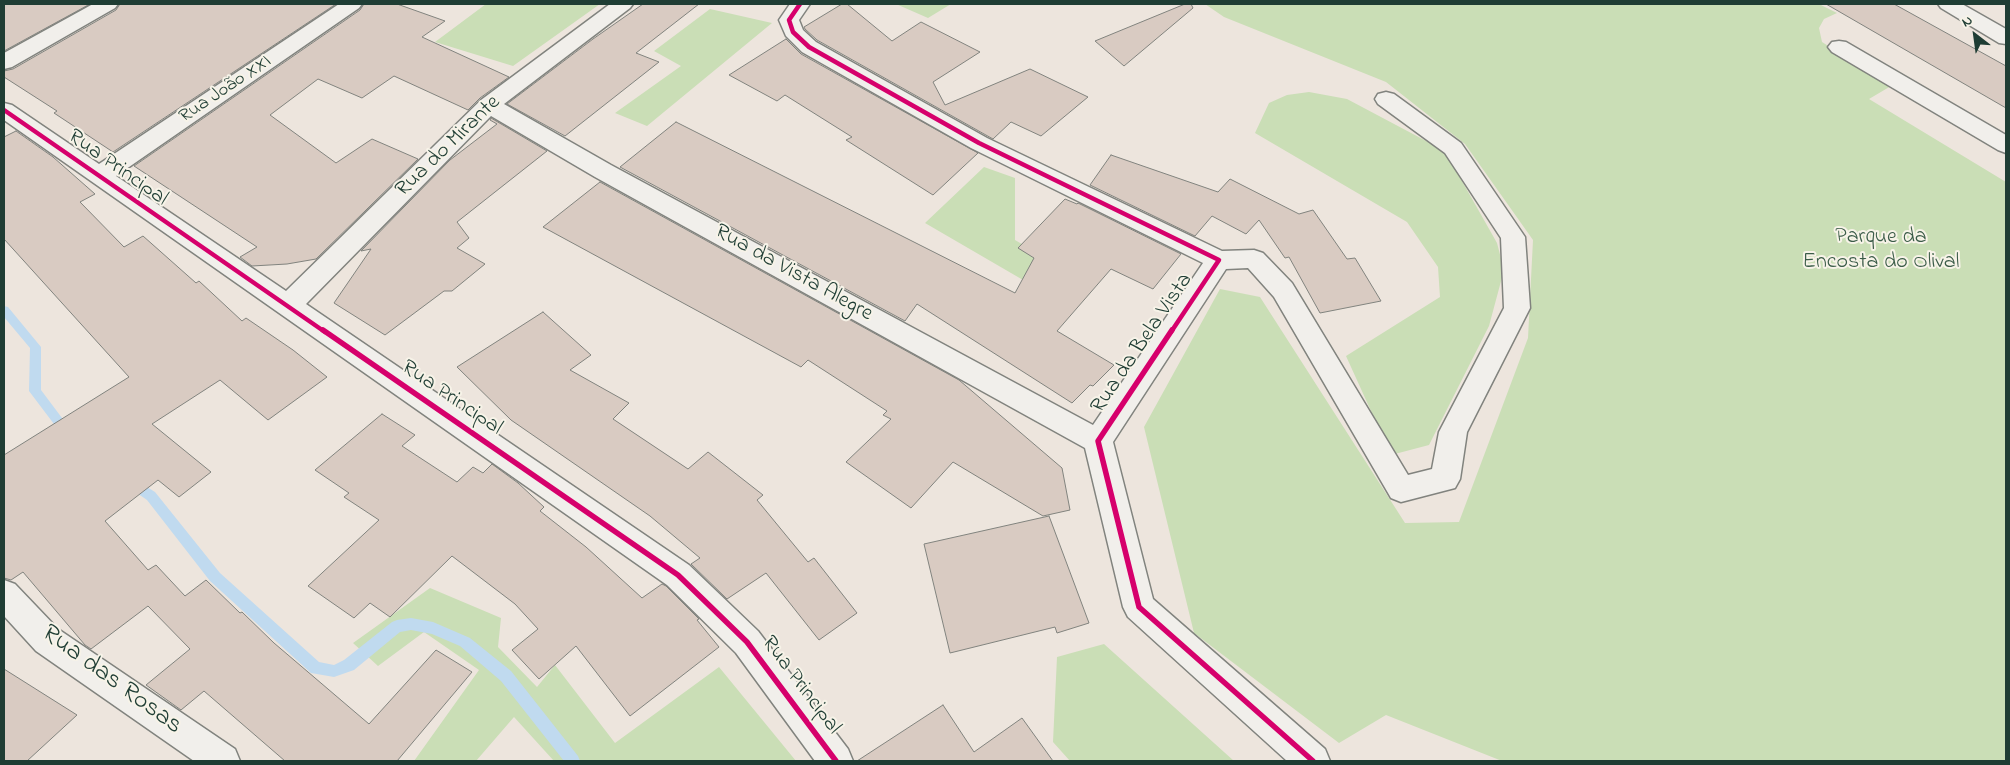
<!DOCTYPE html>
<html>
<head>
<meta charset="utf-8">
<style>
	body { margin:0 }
	#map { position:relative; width:2010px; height:765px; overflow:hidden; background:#ede5dd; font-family:"Indie Flower",sans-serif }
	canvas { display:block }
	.frame { position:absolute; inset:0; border:5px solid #1f3d34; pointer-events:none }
	.north { position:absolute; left:1950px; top:10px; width:50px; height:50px; -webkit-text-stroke:4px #f7f3e8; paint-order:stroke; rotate:330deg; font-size:14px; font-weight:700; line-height:20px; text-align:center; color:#1f3d34 }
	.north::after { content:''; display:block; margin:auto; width:18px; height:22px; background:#1f3d34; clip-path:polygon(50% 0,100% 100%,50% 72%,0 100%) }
</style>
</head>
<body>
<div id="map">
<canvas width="2010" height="765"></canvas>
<div class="frame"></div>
<div class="north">N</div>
</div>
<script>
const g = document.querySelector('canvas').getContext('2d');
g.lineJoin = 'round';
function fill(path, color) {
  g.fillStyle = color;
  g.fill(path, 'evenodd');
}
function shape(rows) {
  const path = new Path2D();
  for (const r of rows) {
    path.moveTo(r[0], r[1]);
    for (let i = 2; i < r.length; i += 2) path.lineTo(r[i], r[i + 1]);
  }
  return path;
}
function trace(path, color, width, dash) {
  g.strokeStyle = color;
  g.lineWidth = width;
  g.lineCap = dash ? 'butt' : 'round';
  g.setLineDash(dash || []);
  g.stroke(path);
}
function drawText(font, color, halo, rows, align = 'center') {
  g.font = font + ' "Indie Flower",sans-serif';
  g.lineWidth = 4;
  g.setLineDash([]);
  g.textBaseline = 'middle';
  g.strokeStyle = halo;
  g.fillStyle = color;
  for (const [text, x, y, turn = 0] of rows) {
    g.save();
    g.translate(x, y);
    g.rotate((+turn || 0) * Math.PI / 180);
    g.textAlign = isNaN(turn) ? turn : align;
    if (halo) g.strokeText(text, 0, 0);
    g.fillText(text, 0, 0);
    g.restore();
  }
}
const green = shape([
	[486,4,600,4,513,66,435,42],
	[896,4,951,4,928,18],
	[1205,4,1819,4,1837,13,1824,19,1819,28,1822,42,1891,86,1869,99,2006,182,2006,761,1502,761,1386,715,1339,743,1194,633,1144,427,1220,289,1260,297,1405,523,1459,522,1528,338,1533,240,1465,144,1386,82,1224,17],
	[710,9,772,23,647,126,615,113,681,66,654,51],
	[1309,92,1347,99,1445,151,1497,243,1504,270,1489,326,1429,445,1391,455,1346,356,1440,297,1438,267,1407,222,1255,133,1269,103,1287,95],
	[984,167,1015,178,1015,240,1069,272,1054,298,925,223],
	[430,588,501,618,498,647,537,687,555,665,615,743,719,667,796,761,554,761,514,717,476,761,414,761,479,670,424,632,378,666,353,643],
	[1104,644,1234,761,1070,761,1053,742,1057,657]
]);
const stream = shape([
	[4,306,8,307,41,347,41,390,71,430,73,433,71,436,67,438,63,436,29,391,30,348,4,317,4,306],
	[131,477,155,492,220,573,319,662,334,665,344,660,392,622,397,620,411,618,433,622,470,638,511,671,578,756,580,761,564,761,501,681,460,646,432,634,411,630,400,632,354,670,334,677,311,673,210,581,147,500,127,486,125,482,127,478,131,477]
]);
const building = shape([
	[4,4,90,4,4,51,4,4],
	[120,4,336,4,113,152,54,113,57,111,4,77,4,71,13,69,116,10,120,4],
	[364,4,397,4,445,21,422,37,509,77,480,98,468,110,394,76,362,98,318,79,270,115,336,163,372,139,418,159,316,259,287,264,252,266,240,257,257,247,134,166,360,10,364,4],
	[643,4,699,4,636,53,659,62,565,136,507,104,593,39,643,4],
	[842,4,847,4,892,41,921,22,980,52,933,82,945,105,1030,69,1088,97,1041,136,1011,122,993,139,817,40,805,29,804,27,842,4],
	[1185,4,1191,4,1193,8,1124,66,1095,41,1185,4],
	[1826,4,1894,4,2006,66,2006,108,1826,4],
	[786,39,801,54,978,153,933,195,846,140,852,137,785,95,777,101,729,75,786,39],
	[491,118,547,151,457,222,469,238,457,248,485,264,452,291,444,291,385,335,334,303,371,249,361,251,450,160,497,124,490,120,491,118],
	[676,122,1015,293,1034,258,1018,248,1065,199,1077,204,1078,203,1181,254,1153,289,1111,269,1057,331,1114,365,1093,386,1090,385,1072,403,917,304,905,321,620,167,676,122],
	[16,131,53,157,95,194,80,202,124,247,143,236,196,283,199,281,242,321,246,318,293,350,327,377,268,420,220,380,152,424,211,472,179,497,158,480,105,521,148,570,156,565,185,596,206,580,240,613,242,612,274,643,369,724,436,650,472,672,397,761,285,761,204,691,181,710,146,685,190,649,148,606,91,649,85,645,23,572,11,580,4,578,4,455,129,377,4,239,4,137,16,131],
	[1111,155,1218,192,1230,179,1299,214,1313,210,1347,259,1355,258,1381,301,1320,313,1289,257,1285,258,1259,220,1246,234,1212,216,1195,236,1090,185,1111,155],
	[600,182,959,380,1062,468,1070,510,1043,516,953,462,911,508,846,462,891,419,883,415,887,411,808,360,801,367,543,227,600,182],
	[543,312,591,355,570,370,629,403,613,419,688,469,708,452,763,495,757,500,808,562,814,558,857,613,819,640,766,573,727,599,691,564,700,558,650,516,511,420,457,367,543,312],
	[382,414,415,435,402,446,457,482,473,467,483,473,492,464,518,483,544,507,540,511,586,547,642,598,662,584,666,586,699,619,697,620,719,647,630,716,576,646,539,679,512,650,538,629,515,604,452,556,390,617,370,603,354,618,308,586,379,520,344,497,349,493,315,470,382,414],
	[1049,516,1089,623,1057,633,1055,627,950,653,924,544,1049,516],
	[4,669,77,715,27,761,4,761,4,669],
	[943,705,974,752,1022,718,1053,761,857,761,943,705]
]);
const minor = shape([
	[93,4,118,4,115,8,12,67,4,69,4,53,93,4],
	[339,4,362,4,359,8,116,176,286,291,481,100,610,4,633,4,630,8,504,104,611,165,1093,425,1203,263,971,148,802,52,786,36,779,20,790,4,810,4,799,20,803,30,816,42,987,138,1222,251,1254,250,1263,253,1292,283,1408,475,1432,469,1439,432,1504,308,1501,238,1445,153,1378,104,1375,99,1378,94,1386,92,1394,94,1461,143,1525,237,1530,308,1467,432,1460,479,1455,488,1401,502,1391,498,1274,297,1248,268,1226,269,1113,442,1153,599,1325,749,1330,761,1287,761,1128,617,1123,607,1085,448,595,177,491,116,306,304,689,565,758,631,848,749,853,761,815,761,736,653,667,585,4,120,4,103,12,105,99,164,339,4],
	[1938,4,1962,4,2006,29,2006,44,1999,43,1941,8,1938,4],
	[1839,41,1846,42,2006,135,2006,153,1998,150,1832,52,1828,47,1832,42,1839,41],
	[4,580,15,584,58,629,235,749,240,761,194,761,36,651,4,616,4,580]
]);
const cyclewayFar1 = shape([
	[800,4,789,20,793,32,809,47,979,143,1219,260,1171,332],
	[4,110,325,332]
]);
const cycleway = shape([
	[323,330,678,575,747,642,836,761],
	[1172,330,1098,441,1139,607,1313,761]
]);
const farStreetnames = [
	["Rua João XXI",226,90,-34]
];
const streetNames = [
	["Rua do Mirante",449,147,-44],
	["Rua Principal",117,169,35],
	["Rua da Vista Alegre",793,274,29],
	["Rua da Bela Vista",1143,344,-56],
	["Rua Principal",451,399,34],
	["Rua Principal",800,686,53]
];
const parkNames = [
	["Parque da",1881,238],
	["Encosta do Olival",1881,263]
];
const nearStreetnames = [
	["Rua das Rosas",111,681,36]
];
fill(green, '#cadeb6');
fill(stream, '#c0daef');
fill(building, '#d9cbc2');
trace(building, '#81837e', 1);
trace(minor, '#81837e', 3);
fill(minor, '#f1efeb');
trace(cyclewayFar1, '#d6006c', 4.5);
trace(cycleway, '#d6006c', 5.5);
drawText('19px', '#1f3d34', '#f7f3e8', farStreetnames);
drawText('22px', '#1f3d34', '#f7f3e8', streetNames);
drawText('22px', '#3b5c48', '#f7f3e8', parkNames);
drawText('26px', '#1f3d34', '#f7f3e8', nearStreetnames);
</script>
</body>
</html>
